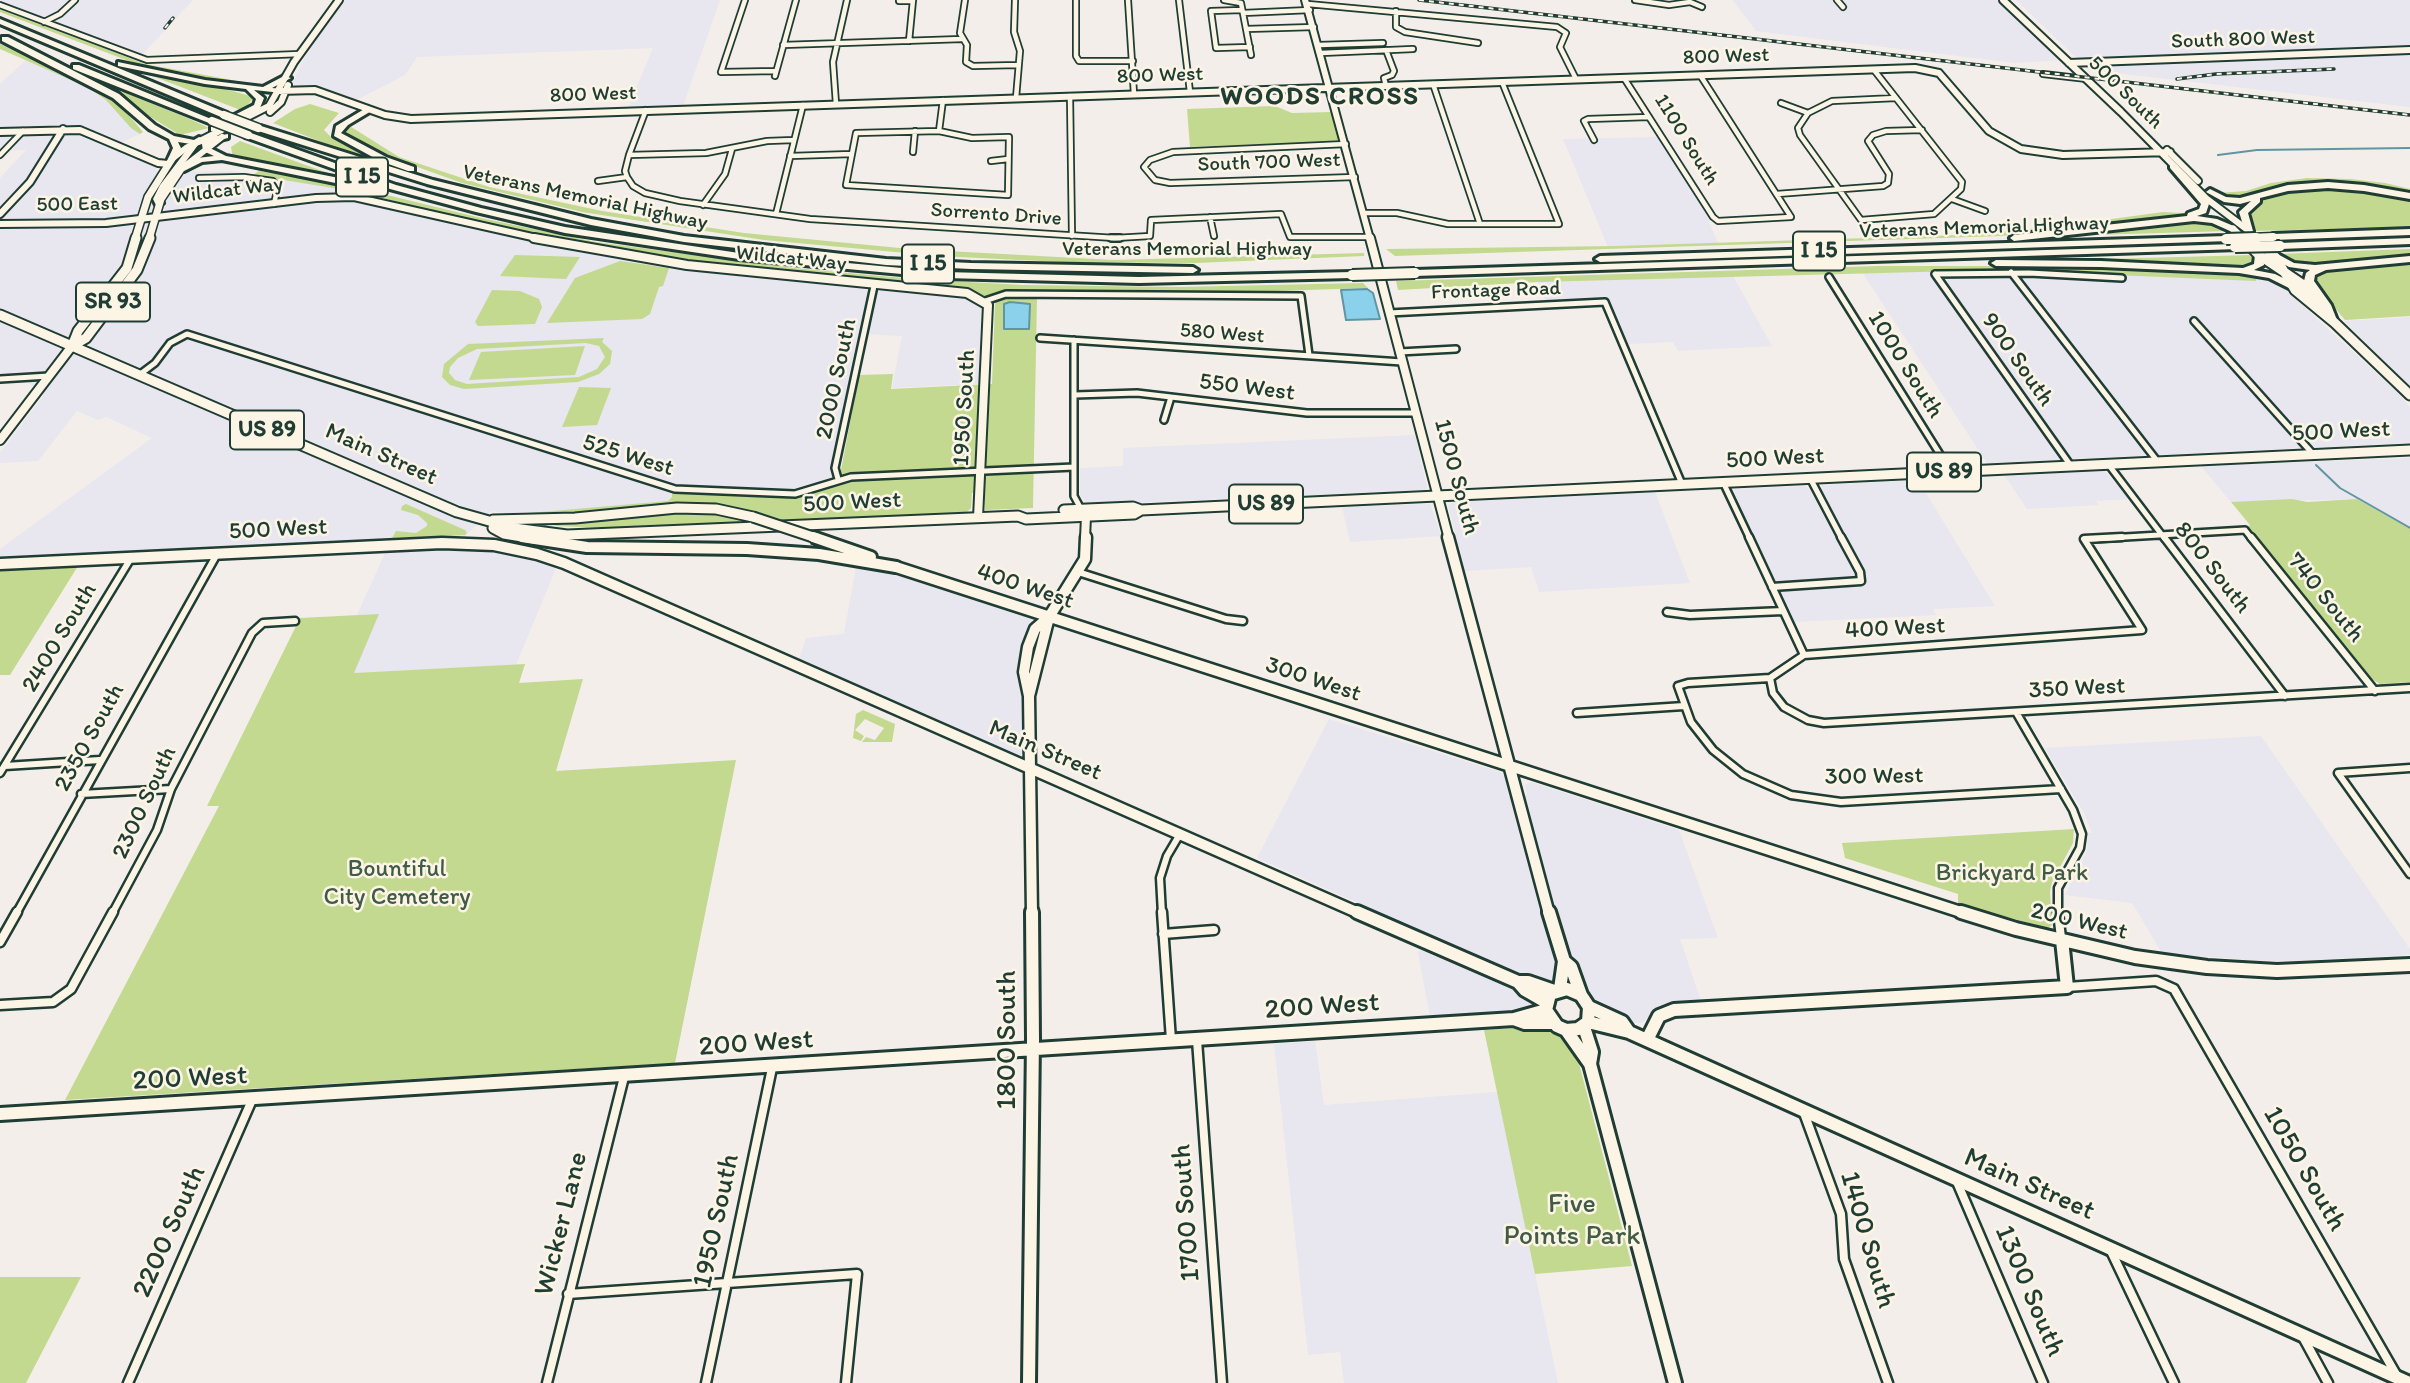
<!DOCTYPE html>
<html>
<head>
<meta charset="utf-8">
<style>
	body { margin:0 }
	canvas { display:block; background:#f3eee9 }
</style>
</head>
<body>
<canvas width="2410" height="1383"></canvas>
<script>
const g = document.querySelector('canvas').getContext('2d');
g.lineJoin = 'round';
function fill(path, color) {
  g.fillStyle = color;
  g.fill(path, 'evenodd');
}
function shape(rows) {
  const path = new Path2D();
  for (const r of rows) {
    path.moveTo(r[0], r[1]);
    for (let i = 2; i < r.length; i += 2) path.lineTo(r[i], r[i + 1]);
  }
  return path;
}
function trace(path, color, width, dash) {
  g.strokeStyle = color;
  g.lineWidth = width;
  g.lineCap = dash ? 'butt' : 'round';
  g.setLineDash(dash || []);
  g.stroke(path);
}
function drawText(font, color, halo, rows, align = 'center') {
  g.font = font + ' Itim,sans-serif';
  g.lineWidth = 5;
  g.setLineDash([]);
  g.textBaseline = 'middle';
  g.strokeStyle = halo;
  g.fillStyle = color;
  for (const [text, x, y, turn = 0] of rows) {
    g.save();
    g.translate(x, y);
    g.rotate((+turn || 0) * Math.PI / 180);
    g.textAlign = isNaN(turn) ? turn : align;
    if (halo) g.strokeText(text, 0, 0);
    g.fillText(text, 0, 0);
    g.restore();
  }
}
const built = shape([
	[0,0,193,0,141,56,0,10],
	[343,0,720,0,683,106,628,108,653,48,417,57,405,75,356,100,325,88,295,86,293,82,304,59],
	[1733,0,1998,0,2062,60,2015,63,1756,31],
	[2016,0,2410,0,2410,107,2089,70],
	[26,60,76,81,106,100,140,134,111,147,154,165,158,172,232,171,342,188,358,201,564,248,692,269,866,289,869,292,830,470,832,477,795,490,676,485,419,403,415,410,672,493,672,497,668,501,561,512,506,513,492,511,464,537,0,559,0,549,152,438,106,417,98,420,77,411,38,461,0,463,0,453,44,395,29,383,35,374,0,375,0,178,26,150,0,151,0,84],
	[1659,137,1712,221,1708,221,1719,244,1608,247,1563,139],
	[2039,271,2256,276,2281,286,2397,392,2410,407,2410,443,1987,463,1862,272],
	[1733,276,1772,346,1678,351,1673,342,1628,344,1608,299,1545,300,1538,282],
	[886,290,955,294,967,297,980,305,984,313,978,384,892,388,902,336,868,334,877,292],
	[2410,317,2410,386,2344,321],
	[1415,435,1427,488,1425,490,1088,505,1080,495,1080,468,1123,466,1123,448],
	[2410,458,2410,526,2360,499,2231,502,2201,466],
	[2105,471,2129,499,2096,501,2099,505,2027,509,2005,476],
	[1918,480,1995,606,1933,609,1936,615,1794,622,1734,495,1734,489,1805,486,1810,490,1828,524,1838,524,1821,490,1822,485],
	[1655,492,1690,583,1539,592,1531,567,1465,571,1448,505,1454,502],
	[1430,504,1441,536,1350,542,1342,507],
	[446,548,498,551,538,561,556,568,516,665,353,673,379,614,357,615,386,551],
	[856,567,912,577,1040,619,1025,655,1022,760,933,717,799,659,806,638,844,634],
	[1329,719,1500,772,1506,779,1508,796,1527,795,1525,785,1531,782,1679,830,1718,938,1680,939,1701,1001,1660,1005,1642,1023,1635,1023,1597,1007,1581,986,1573,961,1555,963,1559,974,1555,985,1532,980,1257,858],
	[2261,736,2410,949,2410,955,2273,962,2162,953,2132,903,2065,895,2087,850,2088,833,2092,833,2084,813,2045,748],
	[1420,950,1531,996,1539,1004,1539,1007,1531,1011,1430,1016,1418,953],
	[1315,1041,1324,1105,1497,1092,1558,1383,1344,1383,1340,1352,1308,1355,1274,1044]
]);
const green = shape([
	[0,8,145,64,259,85,253,86,155,71,0,12],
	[0,44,46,64,114,98,143,132,140,134,131,128,106,100,87,87,0,49],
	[150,75,218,87,254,97,243,111],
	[124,92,192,120,209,128,180,135,144,113,120,93],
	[310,104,339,113,324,130,333,139,407,169,355,155,273,123,295,109],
	[1275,106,1292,113,1332,112,1340,141,1190,147,1187,109],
	[348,125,399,157,489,187,602,211,744,233,910,249,1114,260,1364,253,1364,256,1195,263,1061,262,939,256,764,240,582,212,462,183,384,155,346,135,345,131],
	[240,141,311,167,343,178,233,158,231,147],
	[259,171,338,183,481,218,596,242,794,268,914,279,1023,285,1180,287,1363,283,1368,288,1185,294,1006,291,985,296,963,288,734,269,610,250,458,218,364,193,253,175],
	[2307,178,2351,179,2385,183,2410,189,2410,194,2356,185,2310,183,2278,186,2240,199,2218,193,2246,191,2271,183],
	[2328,186,2410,197,2410,227,2253,231,2246,221,2246,212,2255,202,2290,190],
	[2196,207,2198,208,2190,213,2149,219,2001,236,1395,256,1386,249,1616,246,1962,235,2061,226,2163,212,2183,213],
	[2204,219,2229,231,2057,236,2150,225],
	[2410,249,2410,256,2312,265,2291,262,2278,254],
	[515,255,580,257,566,279,500,276],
	[2253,255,2253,264,2245,267,2067,260],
	[620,261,669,268,663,286,659,287,650,314,642,319,547,323,575,278],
	[2410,262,2410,316,2345,320,2313,282,2312,275,2324,270],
	[1879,266,2079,266,2256,274,2257,277,2256,281,1996,270,1538,282,1398,290,1396,281],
	[492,290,520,291,539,299,542,307,535,324,478,326,475,322],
	[1005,297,1037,297,1033,508,985,510,985,492,972,493,971,508,967,512,818,521,789,522,742,509,705,504,568,515,527,515,529,513,668,501,672,497,672,493,794,497,812,493,839,481,859,375,893,374,891,389,992,384,995,304,998,299],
	[604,338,602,342,612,351,610,364,599,374,578,382,464,389,450,385,442,377,444,364,468,344],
	[586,343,599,346,605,357,597,369,579,377,467,384,455,380,449,373,450,367,458,358,477,349],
	[585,346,575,375,469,380,481,352],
	[579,387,611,388,597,425,562,427],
	[2292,499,2307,502,2357,499,2410,529,2410,682,2380,684,2370,678,2247,527,2250,525,2231,502],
	[406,504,465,530,467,533,465,535,392,538,396,531,416,533,427,526,427,523,418,515,401,510,402,506],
	[706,511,753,521,752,525,629,529,555,526,557,523,649,513],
	[78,566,10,675,0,675,0,570],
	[379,614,354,673,525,664,519,683,583,679,556,771,736,760,675,1063,65,1100,219,806,207,806,300,618],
	[863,710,895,724,892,742,862,742,866,737,875,740,884,728,865,719,855,730,864,736,861,741,853,738,856,714],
	[2074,829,2073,843,2052,882,2050,892,2052,925,2048,928,1958,904,1958,894,1845,858,1842,843],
	[1546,1026,1565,1037,1576,1052,1632,1266,1535,1274,1484,1030],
	[0,1277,81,1277,26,1383,0,1383]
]);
const water = shape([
	[1367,289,1373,293,1380,319,1346,320,1341,290,1367,289],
	[1010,302,1030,304,1029,329,1004,329,1004,304,1010,302]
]);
const stream = shape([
	[2218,155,2257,150,2410,148],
	[2316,465,2340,488,2410,528]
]);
const streetFar3 = shape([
	[745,0,721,72,776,71],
	[965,0,960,33,967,45,966,62,973,66,1018,65],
	[1015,0,1014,32,1020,51,1016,98],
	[1076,0,1076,56,1079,61,1133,61],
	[1128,0,1134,94],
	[1179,0,1190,92],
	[1224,0,1241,3,1251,55],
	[1635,0,1669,5,1690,2,1702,7],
	[1837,0,1843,7],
	[899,1,913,1],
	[1308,4,1557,27,1566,33,1560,47,1576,79],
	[0,5,147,60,300,54],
	[1242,10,1211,11,1216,48,1250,47],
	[1396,11,1396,27,1405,32,1478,43],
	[1243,13,1310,10],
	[44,22,60,14,75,0],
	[1246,29,1314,27],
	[909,41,913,0],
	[783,45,962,39],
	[1319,45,1383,43],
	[1386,50,1394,71,1392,75,1384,78,1386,86],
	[1321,53,1413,49],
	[1874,70,1962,182,1961,189,1934,214,1861,220,1800,135,1798,128,1808,113,1832,101,1896,98],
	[2043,74,2087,79],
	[775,76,796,0],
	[1624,78,1713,217,1718,221,1791,217,1700,75],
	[1433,84,1480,224],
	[1070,96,1072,236],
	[1781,103,1808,113],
	[836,104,833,62,847,0],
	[646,110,629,155,625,171,627,177,633,186,645,193,680,201,810,219,1115,238,1150,236,1151,220,1281,214,1290,237,1370,237],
	[939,131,972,138,1009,137,1008,195,846,185,856,133,939,131],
	[939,131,943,100],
	[1594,140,1584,121,1588,119,1649,117],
	[1346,144,1173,152,1150,160,1144,167,1155,180,1170,183,1355,177],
	[913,152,915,131],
	[0,155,23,131],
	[629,155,706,153,767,141,794,140],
	[790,156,852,154],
	[991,161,1008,159],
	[199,178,244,177,273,181,278,186,274,204],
	[598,181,627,177],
	[1777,194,1883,186,1888,183,1889,174,1868,141,1873,135,1886,131,1922,130],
	[1952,199,1985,211],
	[703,205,725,174,732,149],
	[1364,213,1397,213,1448,224,1559,224,1502,82],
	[776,214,803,105],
	[1210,217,1214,236]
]);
const streetFar2 = shape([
	[1111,238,1120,238],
	[2011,272,2158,462],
	[1935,274,2071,466],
	[1935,274,2029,273,2122,278],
	[1829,277,1951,472],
	[985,301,1006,294,1301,296,1309,355],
	[1389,313,1605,302,1682,484],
	[2194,321,2313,454],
	[1040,338,1402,362],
	[1074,340,1074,496,1081,509],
	[1399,352,1456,349],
	[139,375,155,363,170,343,187,334,675,489,795,494,851,477,1074,467],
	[0,379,49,376],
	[1075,395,1137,393,1307,413,1415,413],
	[1164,420,1171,397],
	[2108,464,2165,539],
	[1810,478,1842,539],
	[838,479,835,468,874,286],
	[1723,482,1750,539],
	[2091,539,2245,530,2252,539]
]);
const streetFar1 = shape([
	[1749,537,1804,655],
	[2164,537,2285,696],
	[2251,537,2375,691],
	[1078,572,1226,619,1243,621],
	[1772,587,1861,581,1860,572,1841,537],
	[1667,612,1690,615,1783,611],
	[1770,678,1773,693,1784,707,1808,720,1824,723,2410,688],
	[2016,712,2073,810,2082,834,2080,848,2058,888,2058,914],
	[1577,713,1684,706],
	[5,766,100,760],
	[2410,768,2338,773,2410,874],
	[0,773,131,558],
	[2061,789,1841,802,1791,795,1743,774,1713,750,1691,722,1678,686,1688,683,1770,678,1804,655,2142,630,2084,539,2122,537],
	[81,794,171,789],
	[16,914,217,554],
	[112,914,157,830,171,789,252,633,263,623,295,621],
	[1162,914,1160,878,1167,856,1180,834]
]);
const street = shape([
	[1162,912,1171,1040],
	[2058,912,2061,938],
	[1163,934,1214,930],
	[0,942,17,912],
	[2067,987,2156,981,2174,989,2397,1376],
	[0,1005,53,1002,71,989,113,912],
	[1197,1040,1222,1383],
	[1804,1113,1841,1214,1844,1259,1888,1383],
	[1957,1182,2043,1383],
	[2110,1249,2174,1383],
	[568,1294,857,1274,846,1383],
	[2304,1339,2328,1383],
	[128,1383,252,1100],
	[547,1383,624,1077],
	[706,1383,772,1068]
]);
const secondaryFar3 = shape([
	[1305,0,1370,239],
	[2003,0,2121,112,2207,199,2249,231],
	[2069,63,2410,50],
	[279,91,315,90,385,115,411,119,1915,68,1939,73,1989,131,2021,149,2063,155,2170,152],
	[270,112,281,102,288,85],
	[0,132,80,130,158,163,168,164],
	[2167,150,2198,181],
	[172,159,186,148,269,106,294,62,339,0],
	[181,169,222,137],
	[0,214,30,182,63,129],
	[0,224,106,223,316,198,354,197,541,239]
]);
const secondaryFar2 = shape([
	[534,238,687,265,967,293,988,305,978,518],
	[1370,238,1449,539],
	[0,440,72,346],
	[1085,539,1086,516]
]);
const secondaryFar1 = shape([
	[1448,537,1549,914],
	[0,564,442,543,494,545,537,554,564,563,1361,914],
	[896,567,1967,914],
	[1029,696,1049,617,1085,559,1086,537],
	[1032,914,1029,696,1024,672,1028,647,1035,629,1049,617]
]);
const secondary = shape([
	[1357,912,1518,982,1525,990,1546,1002],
	[1549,912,1564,961,1571,967,1581,995],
	[1961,912,2016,929,2135,957,2207,967,2277,971,2410,965],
	[1518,982,1528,982,1554,991],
	[1560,989,1564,961],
	[1567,989,1581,995,1589,1007,1588,1022,1578,1029,1566,1030,1557,1026,1546,1010,1550,994,1567,989],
	[1589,1007,1622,1022,1629,1032],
	[1514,1019,1525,1023,1553,1023],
	[1588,1022,1629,1032,2409,1383],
	[1584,1027,1592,1052,1590,1064,1675,1383],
	[1566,1030,1590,1064],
	[1647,1040,1659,1016,1674,1010,2067,987,2062,940],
	[0,1114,1514,1019,1546,1010],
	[1029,1383,1033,1040,1032,912]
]);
const primaryFar2 = shape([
	[2233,229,2243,239],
	[135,239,148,197,172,159],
	[149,239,161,199,181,169]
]);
const primaryFar1 = shape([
	[2242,238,2259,255,2302,284,2327,312],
	[2259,241,2276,258,2295,290,2335,323,2410,395],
	[0,315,457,512,514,528,567,535,1018,516,1026,519,1134,514,1141,510,2410,450],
	[72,346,78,331,127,268,136,238],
	[72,346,86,338,137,270,150,238],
	[1064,510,1133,507,1141,510],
	[493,520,575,518,677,508,716,509,753,517],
	[493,528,504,534,534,539]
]);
const primary = shape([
	[522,537,587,547,747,549,819,554,896,567],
	[816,538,871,557]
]);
const highway = shape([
	[0,19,227,113,228,115,221,117,0,24,0,19],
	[2,37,8,37,119,94,155,125,174,136,194,140,199,137,205,139,212,134,216,136,228,134,228,138,211,142,210,148,226,156,365,183,369,186,365,189,222,160,202,162,184,171,179,171,168,185,161,199,163,203,156,205,153,199,160,185,191,144,178,142,181,148,176,159,169,161,168,159,173,148,169,139,149,129,113,98,2,41,2,37],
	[202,144,203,151,214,156,197,158,184,164,198,145,202,144],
	[118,62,205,80,263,87,284,76,291,78,272,88,282,89,282,93,254,90,264,98,260,108,214,131,211,131,211,127,254,105,256,99,246,89,205,84,118,66,118,62],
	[73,65,79,65,216,121,209,123,73,69,73,65],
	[366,108,373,110,348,125,341,133,386,157,414,167,414,171,408,171,380,161,334,136,336,126,366,108],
	[255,126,261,126,433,180,591,219,684,236,886,259,971,263,1193,267,1198,270,1193,273,971,269,886,265,684,242,591,225,427,184,255,130,255,126],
	[245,133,251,133,396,185,481,208,565,227,739,253,945,272,1139,277,1352,272,1357,275,1352,278,1139,283,945,278,739,259,565,233,476,212,390,189,245,137,245,133],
	[2170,164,2176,164,2209,204,2206,213,2197,216,2217,219,2236,227,2236,231,2230,231,2212,223,2194,221,2014,241,2010,238,2014,235,2187,216,2188,213,2199,209,2201,204,2170,168,2170,164],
	[2328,182,2364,185,2410,193,2410,199,2364,191,2328,188,2288,191,2260,198,2260,202,2248,213,2253,231,2249,234,2245,231,2239,212,2251,201,2240,204,2224,202,2206,192,2210,189,2226,197,2240,198,2288,185,2328,182],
	[2410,229,2410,235,2273,240,2269,237,2273,234,2410,229],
	[2226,236,2230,239,2229,241,1600,262,1595,259,1600,256,2226,236],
	[2410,238,2410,244,2280,249,2276,246,2280,243,2410,238],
	[2235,244,2238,245,2238,249,1415,276,1410,273,1415,270,2235,244],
	[2272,251,2294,263,2315,265,2410,256,2410,262,2326,270,2315,275,2314,281,2331,305,2337,320,2332,323,2327,320,2321,305,2304,281,2306,273,2310,270,2289,267,2269,256,2269,252,2272,251],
	[2259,252,2263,255,2264,265,2254,270,2275,274,2295,284,2295,288,2289,288,2269,278,2239,273,2101,267,1996,266,1991,263,1996,260,2101,261,2243,268,2254,264,2255,255,2259,252]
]);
const rail = shape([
	[1419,0,2410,115],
	[165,28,173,18],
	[2177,79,2216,74,2334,69]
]);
const primaryBridgeFar1 = shape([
	[753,517,816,538]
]);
const primaryBridge = shape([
	[813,537,816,538]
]);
const highwayBridgeFar1 = shape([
	[224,115,258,128],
	[212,121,248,135],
	[2226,239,2273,237]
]);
const highwayBridge = shape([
	[2226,239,2256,238],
	[2235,247,2280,246],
	[1352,275,1415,273]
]);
const farStreetnames = [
	["South 800 West",2243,40,-2],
	["800 West",1726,57,-2],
	["800 West",1160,76,-2],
	["500 South",2125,93,44],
	["800 West",593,95,-2],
	["1100 South",1686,140,58],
	["South 700 West",1269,163,-2],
	["Wildcat Way",228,191,-7],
	["Veterans Memorial Highway",585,198,12],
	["500 East",77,205,-1],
	["Sorrento Drive",996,215,4],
	["Veterans Memorial Highway",1984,228,-2],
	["Veterans Memorial Highway",1187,250],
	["Wildcat Way",791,259,6],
	["Frontage Road",1496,291,-2],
	["580 West",1222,334,4]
];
const shields = [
	[362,177,52],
	[1819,251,52],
	[928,264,52],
	[113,302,74],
	[267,430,74],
	[1944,472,74],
	[1266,504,74]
];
const shieldNames = [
	["I 15",362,177],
	["I 15",1819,251],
	["I 15",928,264],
	["SR 93",113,302],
	["US 89",267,430],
	["US 89",1944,472],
	["US 89",1266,504]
];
const streetNames = [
	["900 South",2017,360,55],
	["1000 South",1905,365,58],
	["2000 South",837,379,-78],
	["550 West",1247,388,7],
	["1950 South",965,408,-87],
	["500 West",2341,432,-3],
	["Main Street",381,455,24],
	["525 West",628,456,17],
	["500 West",1775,459,-3],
	["1500 South",1456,477,75],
	["500 West",852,503,-3],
	["500 West",278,530,-3],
	["800 South",2212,568,52],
	["400 West",1025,587,18],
	["740 South",2325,598,51],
	["400 West",1895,629,-3],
	["2400 South",60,638,-59],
	["300 West",1313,680,18],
	["350 West",2077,689,-3],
	["2350 South",90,738,-61],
	["Main Street",1045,751,23],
	["300 West",1874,777,-1],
	["2300 South",145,803,-65],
	["200 West",2079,922,13]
];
const parkNames = [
	["Bountiful",397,870],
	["City Cemetery",397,898],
	["Brickyard Park",2012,874]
];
const farDistrictnames = [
	["WOODS CROSS",1320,97]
];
const nearStreetnames = [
	["200 West",1322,1007,-4],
	["1800 South",1008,1040,-90],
	["200 West",756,1044,-4],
	["200 West",190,1079,-3],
	["1050 South",2304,1169,60],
	["Main Street",2029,1185,24],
	["1700 South",1187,1213,-94],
	["1950 South",717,1221,-78],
	["Wicker Lane",562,1224,-76],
	["2200 South",170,1232,-66],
	["1400 South",1867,1240,74],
	["1300 South",2029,1291,67]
];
const nearParknames = [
	["Five",1572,1205],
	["Points Park",1572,1237]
];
fill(built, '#e8e6ee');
fill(green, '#c3d98f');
fill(water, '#8bd1ec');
trace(water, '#6096a2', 2);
trace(stream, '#6096a2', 2);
trace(streetFar3, '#1f3d34', 8);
trace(streetFar2, '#1f3d34', 10);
trace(streetFar1, '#1f3d34', 11);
trace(street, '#1f3d34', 13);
trace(secondaryFar3, '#1f3d34', 10);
trace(secondaryFar2, '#1f3d34', 12);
trace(secondaryFar1, '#1f3d34', 15);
trace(secondary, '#1f3d34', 18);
trace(primaryFar2, '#1f3d34', 10);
trace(primaryFar1, '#1f3d34', 13);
trace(primary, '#1f3d34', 16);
trace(highway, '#1f3d34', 6);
trace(streetFar3, '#fcf5e5', 4.5);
trace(streetFar2, '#fcf5e5', 5);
trace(streetFar1, '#fcf5e5', 6);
trace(street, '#fcf5e5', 8);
trace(secondaryFar3, '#fcf5e5', 6);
trace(secondaryFar2, '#fcf5e5', 8);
trace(secondaryFar1, '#fcf5e5', 10);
trace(secondary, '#fcf5e5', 12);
trace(primaryFar2, '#fcf5e5', 7);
trace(primaryFar1, '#fcf5e5', 9);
trace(primary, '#fcf5e5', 10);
fill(highway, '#fcf5e5');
trace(rail, '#1f3d34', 3.5);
trace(rail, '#fcf5e5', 2, [5]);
trace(primaryBridgeFar1, '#1f3d34', 13, []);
trace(primaryBridge, '#1f3d34', 16, []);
trace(highwayBridgeFar1, '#1f3d34', 11, []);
trace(highwayBridge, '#1f3d34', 14, []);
trace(primaryBridgeFar1, '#fcf5e5', 9);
trace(primaryBridge, '#fcf5e5', 10);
trace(highwayBridgeFar1, '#fcf5e5', 8);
trace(highwayBridge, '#fcf5e5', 10);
drawText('21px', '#1f3d34', '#fcf5e5', farStreetnames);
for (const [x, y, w] of shields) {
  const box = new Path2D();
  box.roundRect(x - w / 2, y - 19.5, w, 39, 5);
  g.fillStyle = '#fcf5e5';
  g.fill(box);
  trace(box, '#1f3d34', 2);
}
drawText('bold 23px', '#1f3d34', null, shieldNames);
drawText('24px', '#1f3d34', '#fcf5e5', streetNames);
drawText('24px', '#405c46', '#fcf5e5', parkNames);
g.letterSpacing = '2px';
drawText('bold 26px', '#1f3d34', '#fcf5e5', farDistrictnames);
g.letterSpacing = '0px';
drawText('28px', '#1f3d34', '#fcf5e5', nearStreetnames);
drawText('28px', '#405c46', '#fcf5e5', nearParknames);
</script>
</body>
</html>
